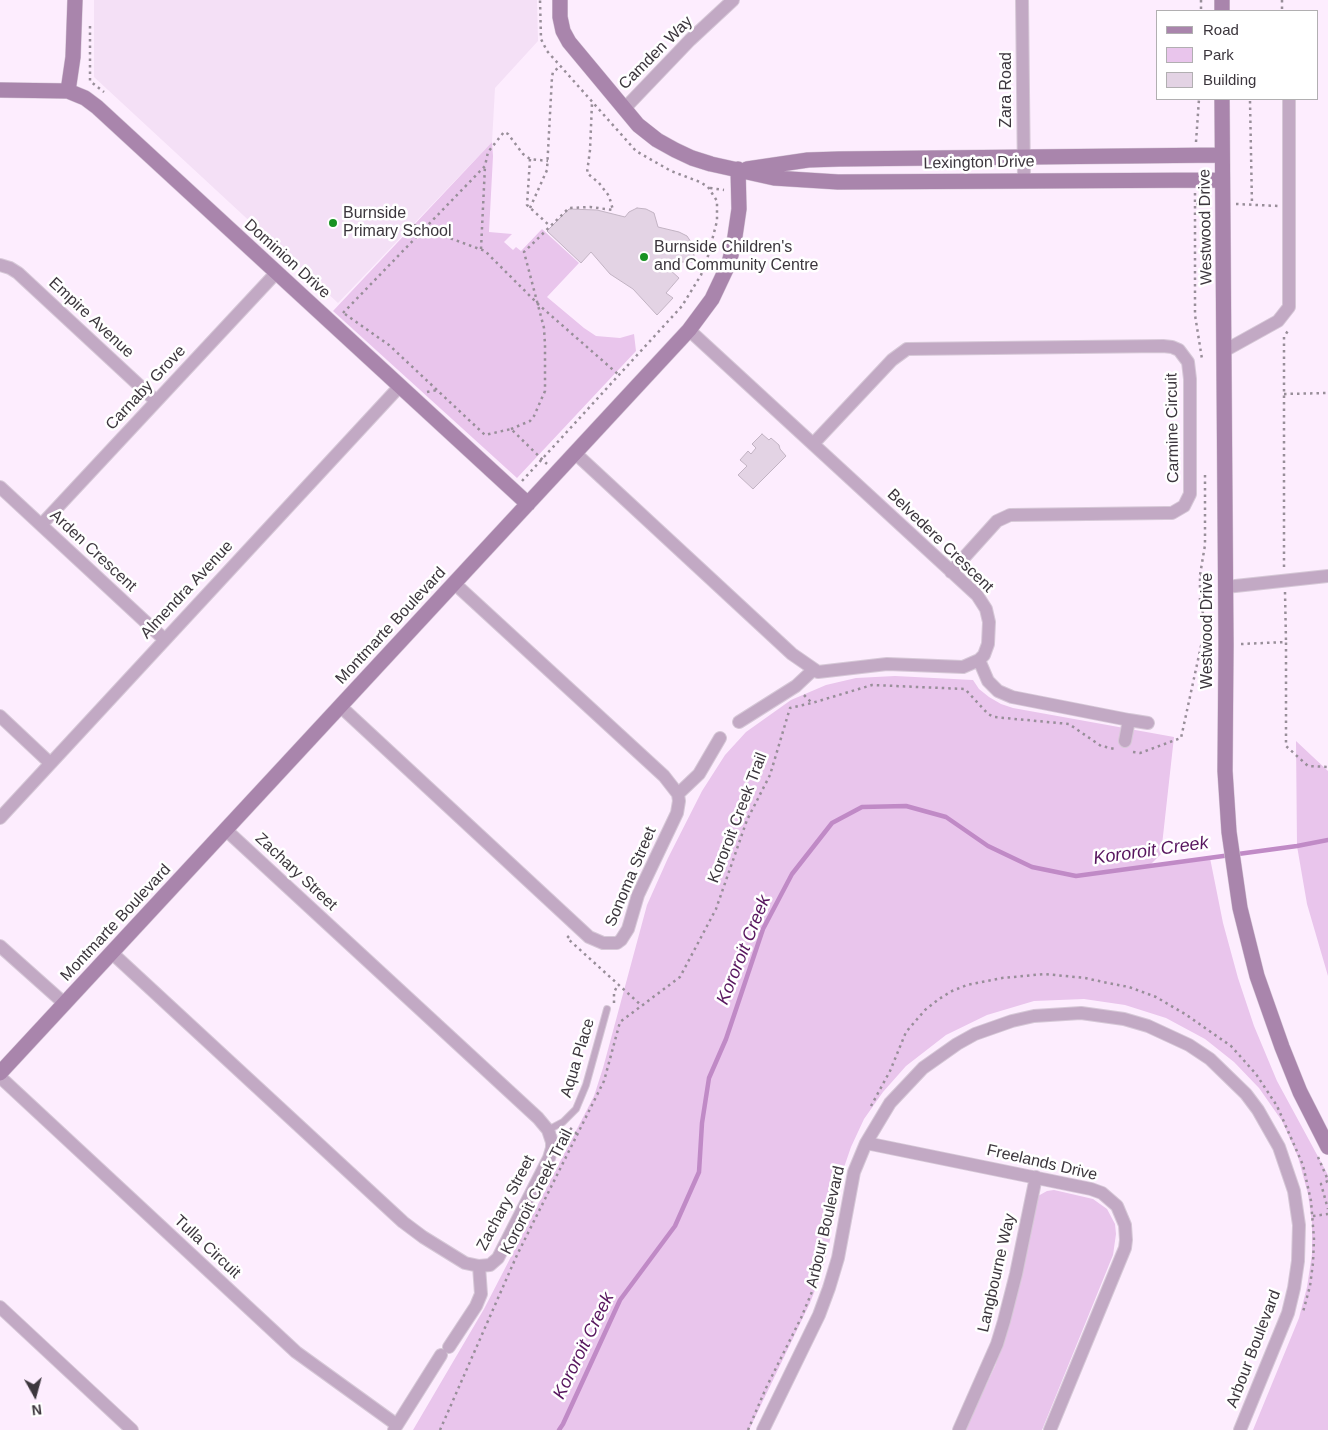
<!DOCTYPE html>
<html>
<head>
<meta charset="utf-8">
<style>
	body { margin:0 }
	#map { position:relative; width:1328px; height:1430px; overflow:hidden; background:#fdedfe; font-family:Arial,sans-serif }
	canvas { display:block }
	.legend { position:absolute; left:1156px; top:10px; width:162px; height:90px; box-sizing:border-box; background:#fff; border:1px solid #b1afb1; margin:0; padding:6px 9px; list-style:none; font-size:15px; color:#3c363d }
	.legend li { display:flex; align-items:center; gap:10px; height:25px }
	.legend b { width:25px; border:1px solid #b1afb1 }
	.north { position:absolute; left:10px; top:1370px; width:50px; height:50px; -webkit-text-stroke:4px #fff; paint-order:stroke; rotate:173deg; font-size:14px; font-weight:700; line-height:20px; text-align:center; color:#3c363d }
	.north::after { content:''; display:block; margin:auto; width:18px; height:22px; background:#3c363d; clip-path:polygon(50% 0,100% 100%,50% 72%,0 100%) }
</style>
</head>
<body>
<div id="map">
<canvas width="1328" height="1430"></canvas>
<ul class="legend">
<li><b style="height:6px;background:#a985ac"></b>Road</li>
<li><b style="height:14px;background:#e9c5ec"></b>Park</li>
<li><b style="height:14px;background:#e3d3e4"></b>Building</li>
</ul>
<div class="north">N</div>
</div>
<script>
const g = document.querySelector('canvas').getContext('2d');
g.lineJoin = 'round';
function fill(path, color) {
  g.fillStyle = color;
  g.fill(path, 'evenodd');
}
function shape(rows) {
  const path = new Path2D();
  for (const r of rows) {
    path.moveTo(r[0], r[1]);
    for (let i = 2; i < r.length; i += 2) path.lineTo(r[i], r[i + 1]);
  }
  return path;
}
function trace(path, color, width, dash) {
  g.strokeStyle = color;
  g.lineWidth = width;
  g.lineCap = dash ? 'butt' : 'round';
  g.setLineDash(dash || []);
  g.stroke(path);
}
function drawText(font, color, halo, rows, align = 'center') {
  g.font = font + ' Arial,sans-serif';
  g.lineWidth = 5;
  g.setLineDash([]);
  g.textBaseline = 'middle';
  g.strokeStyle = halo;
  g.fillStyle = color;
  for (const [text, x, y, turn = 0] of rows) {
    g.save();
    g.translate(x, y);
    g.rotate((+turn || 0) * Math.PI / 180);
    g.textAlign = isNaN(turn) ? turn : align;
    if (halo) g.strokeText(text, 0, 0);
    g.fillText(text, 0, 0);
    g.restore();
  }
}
const built = shape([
	[94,0,537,0,538,41,495,88,492,142,338,303,94,77]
]);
const green = shape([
	[492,142,493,156,489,232,512,234,504,242,513,250,516,247,521,251,542,229,579,263,547,297,584,328,596,336,620,338,634,334,636,351,517,478,333,311],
	[895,676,973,680,979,689,989,697,1001,704,1013,708,1174,737,1161,854,1148,867,1210,858,1223,923,1238,978,1254,1026,1277,1081,1328,1175,1328,1430,1253,1430,1299,1318,1307,1287,1312,1254,1312,1223,1308,1194,1298,1157,1282,1121,1259,1088,1234,1062,1205,1039,1166,1018,1125,1005,1084,999,1034,1001,987,1015,946,1035,906,1066,883,1092,864,1119,851,1147,840,1179,830,1240,822,1272,810,1303,749,1430,413,1430,484,1309,594,1096,603,1068,647,905,668,858,702,791,725,755,746,732,791,700,826,685,856,678],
	[1296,741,1328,771,1328,976,1307,904,1297,846],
	[1054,1190,1093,1199,1107,1209,1115,1224,1116,1234,1113,1255,1042,1430,965,1430,995,1366,1004,1339,1038,1196,1047,1191]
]);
const stream = shape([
	[559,1430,563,1424,620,1300,675,1226,699,1172,702,1123,709,1078,726,1039,763,929,792,874,832,823,862,807,906,806,946,817,988,846,1032,867,1076,876,1297,846,1328,840]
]);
const building = shape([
	[637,208,646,209,654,213,658,227,679,232,687,236,691,242,693,250,695,262,675,262,673,268,669,269,679,278,666,293,673,298,657,315,633,289,610,274,591,252,581,263,547,231,569,209,597,210,625,217,629,212,637,208],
	[762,434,769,440,771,438,779,445,780,449,786,456,753,489,738,475,747,466,740,460,748,451,751,454,756,448,752,444,762,434]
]);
const path = shape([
	[1201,0,1201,11],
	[1282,0,1282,11],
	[90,26,90,81,104,92],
	[1250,101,1252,205],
	[1196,142,1199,99],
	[530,159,527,205,550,226],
	[710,188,724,190],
	[1195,193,1195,315,1202,359],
	[1196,204,1210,204],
	[1236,204,1278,206],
	[530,208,547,170,552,77,553,72,561,66],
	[414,225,485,251,539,305,619,375],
	[481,249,485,166],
	[343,313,485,166,488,152,504,132,508,134,523,154,530,159,548,161],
	[345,314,389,345,485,435,511,429,547,464],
	[427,392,438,390],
	[1284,394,1328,393],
	[511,429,530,421,534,416,545,391,545,345,544,328,524,252,569,208,590,207,613,210,609,196,599,183,587,173,590,150,592,103],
	[1205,475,1205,545,1200,575,1200,601,1210,642],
	[522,481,682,306,701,275,708,256,717,221,717,201,708,187,700,182,671,171,636,151,547,51,541,39,540,0],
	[1284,567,1284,337,1289,329],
	[1200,575,1211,573],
	[1285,592,1286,642],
	[1241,644,1286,642,1286,746,1308,766,1328,767],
	[804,695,812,703],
	[1133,752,1140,753,1181,738,1201,646,1213,645],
	[569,936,567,938,642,1006],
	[614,1003,614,992,618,985],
	[871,1106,890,1071,906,1032,925,1010,939,999,952,991,967,985,1002,978,1045,974,1085,978,1108,983,1129,987,1156,997,1185,1014,1231,1046,1256,1074,1277,1106,1303,1165,1311,1201,1314,1239,1313,1263,1310,1286,1303,1312],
	[570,1128,578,1135],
	[1318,1157,1328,1180],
	[1328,1181,1321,1184,1328,1209],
	[1313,1216,1328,1214],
	[830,1223,836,1189],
	[440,1430,517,1255,604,1081,620,1022,680,977,716,909,747,820,770,775,790,708,812,703,872,685,965,689,988,714,994,717,1069,724,1101,746,1115,749],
	[748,1430,766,1388,801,1318,816,1282]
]);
const lane = shape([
	[548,1130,563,1122,576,1109,586,1085,607,1009]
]);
const street = shape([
	[1022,0,1024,180],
	[624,109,690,40,733,0],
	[0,265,10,268,18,273,156,401],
	[1224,351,1278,321,1289,307,1289,99],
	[813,444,892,360,907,349,1163,346,1172,347,1179,350,1188,362,1190,379,1190,494,1184,506,1172,513,1165,513,1010,515,997,521,951,572],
	[575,453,792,654,818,672,887,664,963,667,979,660,984,655,988,644,989,622,986,609,977,595,689,330],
	[0,487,164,639],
	[41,525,276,273],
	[1226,587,1328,576],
	[979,660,988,681,998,691,1012,697,1129,720],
	[340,706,589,937,603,943,617,943,621,940,628,929,638,895,677,813,679,801,678,794,664,776,454,583],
	[0,716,50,763],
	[739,722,796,686,813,670],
	[1125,741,1129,720,1148,723],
	[678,794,699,774,720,738],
	[0,818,400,386],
	[0,946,65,1004],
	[112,953,403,1222,423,1237,465,1263,479,1266,490,1265,498,1258,549,1158,552,1148,552,1142,548,1130,538,1118,226,830],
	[0,1077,296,1352,397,1425,394,1430],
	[866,1143,1091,1189,1102,1193,1117,1206,1125,1225,1126,1240,1125,1248,1050,1430],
	[0,1307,132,1430],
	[449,1347,476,1306,481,1294,479,1266],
	[397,1425,441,1355],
	[763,1430,819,1315,829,1288,838,1258,854,1172,866,1143,890,1103,923,1068,957,1044,975,1034,1012,1021,1034,1016,1081,1013,1124,1019,1148,1026,1189,1045,1210,1059,1246,1094,1258,1110,1279,1147,1294,1191,1299,1225,1298,1261,1294,1288,1288,1313,1240,1430],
	[959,1430,997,1344,1004,1321,1016,1274,1036,1177]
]);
const secondary = shape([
	[560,0,560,17,563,31,569,42,638,125,657,140,675,150,692,158,711,164,774,178,838,182,1222,180],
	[1222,11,1222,0],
	[0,90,68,91,85,98,97,107,528,504],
	[68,91,73,57,75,0],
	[1222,99,1226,645,1225,771,1229,832,1240,908,1257,976,1282,1047,1300,1092,1328,1147],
	[747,169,808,160,839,159,1222,155],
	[0,1073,689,330,712,299,729,263,734,243,739,209,738,169]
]);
const markers = [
	[333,223,5,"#189222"],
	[644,257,5,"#189222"]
];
const streetNames = [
	["Camden Way",656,53,-45],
	["Zara Road",1007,90,-90],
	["Lexington Drive",979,163,-1],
	["Westwood Drive",1206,227,-91],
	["Dominion Drive",287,259,42],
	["Empire Avenue",91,318,43],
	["Carnaby Grove",146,388,-47],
	["Carmine Circuit",1173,428,-91],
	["Belvedere Crescent",940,541,44],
	["Arden Crescent",93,551,43],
	["Almendra Avenue",187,590,-47],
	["Montmarte Boulevard",391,626,-47],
	["Westwood Drive",1208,631,-90],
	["Kororoit Creek Trail",738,818,-69],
	["Zachary Street",296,872,43],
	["Sonoma Street",631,877,-67],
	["Montmarte Boulevard",116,923,-47],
	["Aqua Place",578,1058,-73],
	["Freelands Drive",1042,1163,13],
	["Kororoit Creek Trail",537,1192,-63],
	["Zachary Street",506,1203,-62],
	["Arbour Boulevard",826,1227,-77],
	["Tulla Circuit",207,1247,43],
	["Langbourne Way",997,1273,-77],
	["Arbour Boulevard",1254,1349,-69]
];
const poiNames = [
	["Burnside",343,214],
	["Primary School",343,232],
	["Burnside Children's",654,248],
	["and Community Centre",654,266]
];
const waterNames = [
	["Kororoit Creek",1151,851,-8],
	["Kororoit Creek",744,950,-68],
	["Kororoit Creek",584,1346,-64]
];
fill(built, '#f4e0f6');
fill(green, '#e9c5ec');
trace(stream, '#c08ac6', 4.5);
fill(building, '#e3d3e4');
trace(building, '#c2b3c3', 1);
trace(lane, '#d6c8d7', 8);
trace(street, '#d6c8d7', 14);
trace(secondary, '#d6c8d7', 16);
trace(path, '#988e99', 2.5, [2.5, 4]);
trace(lane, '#c2a9c4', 6);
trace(street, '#c2a9c4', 12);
trace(secondary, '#a985ac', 15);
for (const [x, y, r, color] of markers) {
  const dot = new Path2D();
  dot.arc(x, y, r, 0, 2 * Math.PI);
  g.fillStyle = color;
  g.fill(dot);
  trace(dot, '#fff', 2);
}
drawText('16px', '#3c363d', '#fff', streetNames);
drawText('16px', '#3c363d', '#fff', poiNames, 'left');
drawText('italic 18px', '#57155e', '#fff', waterNames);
</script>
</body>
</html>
